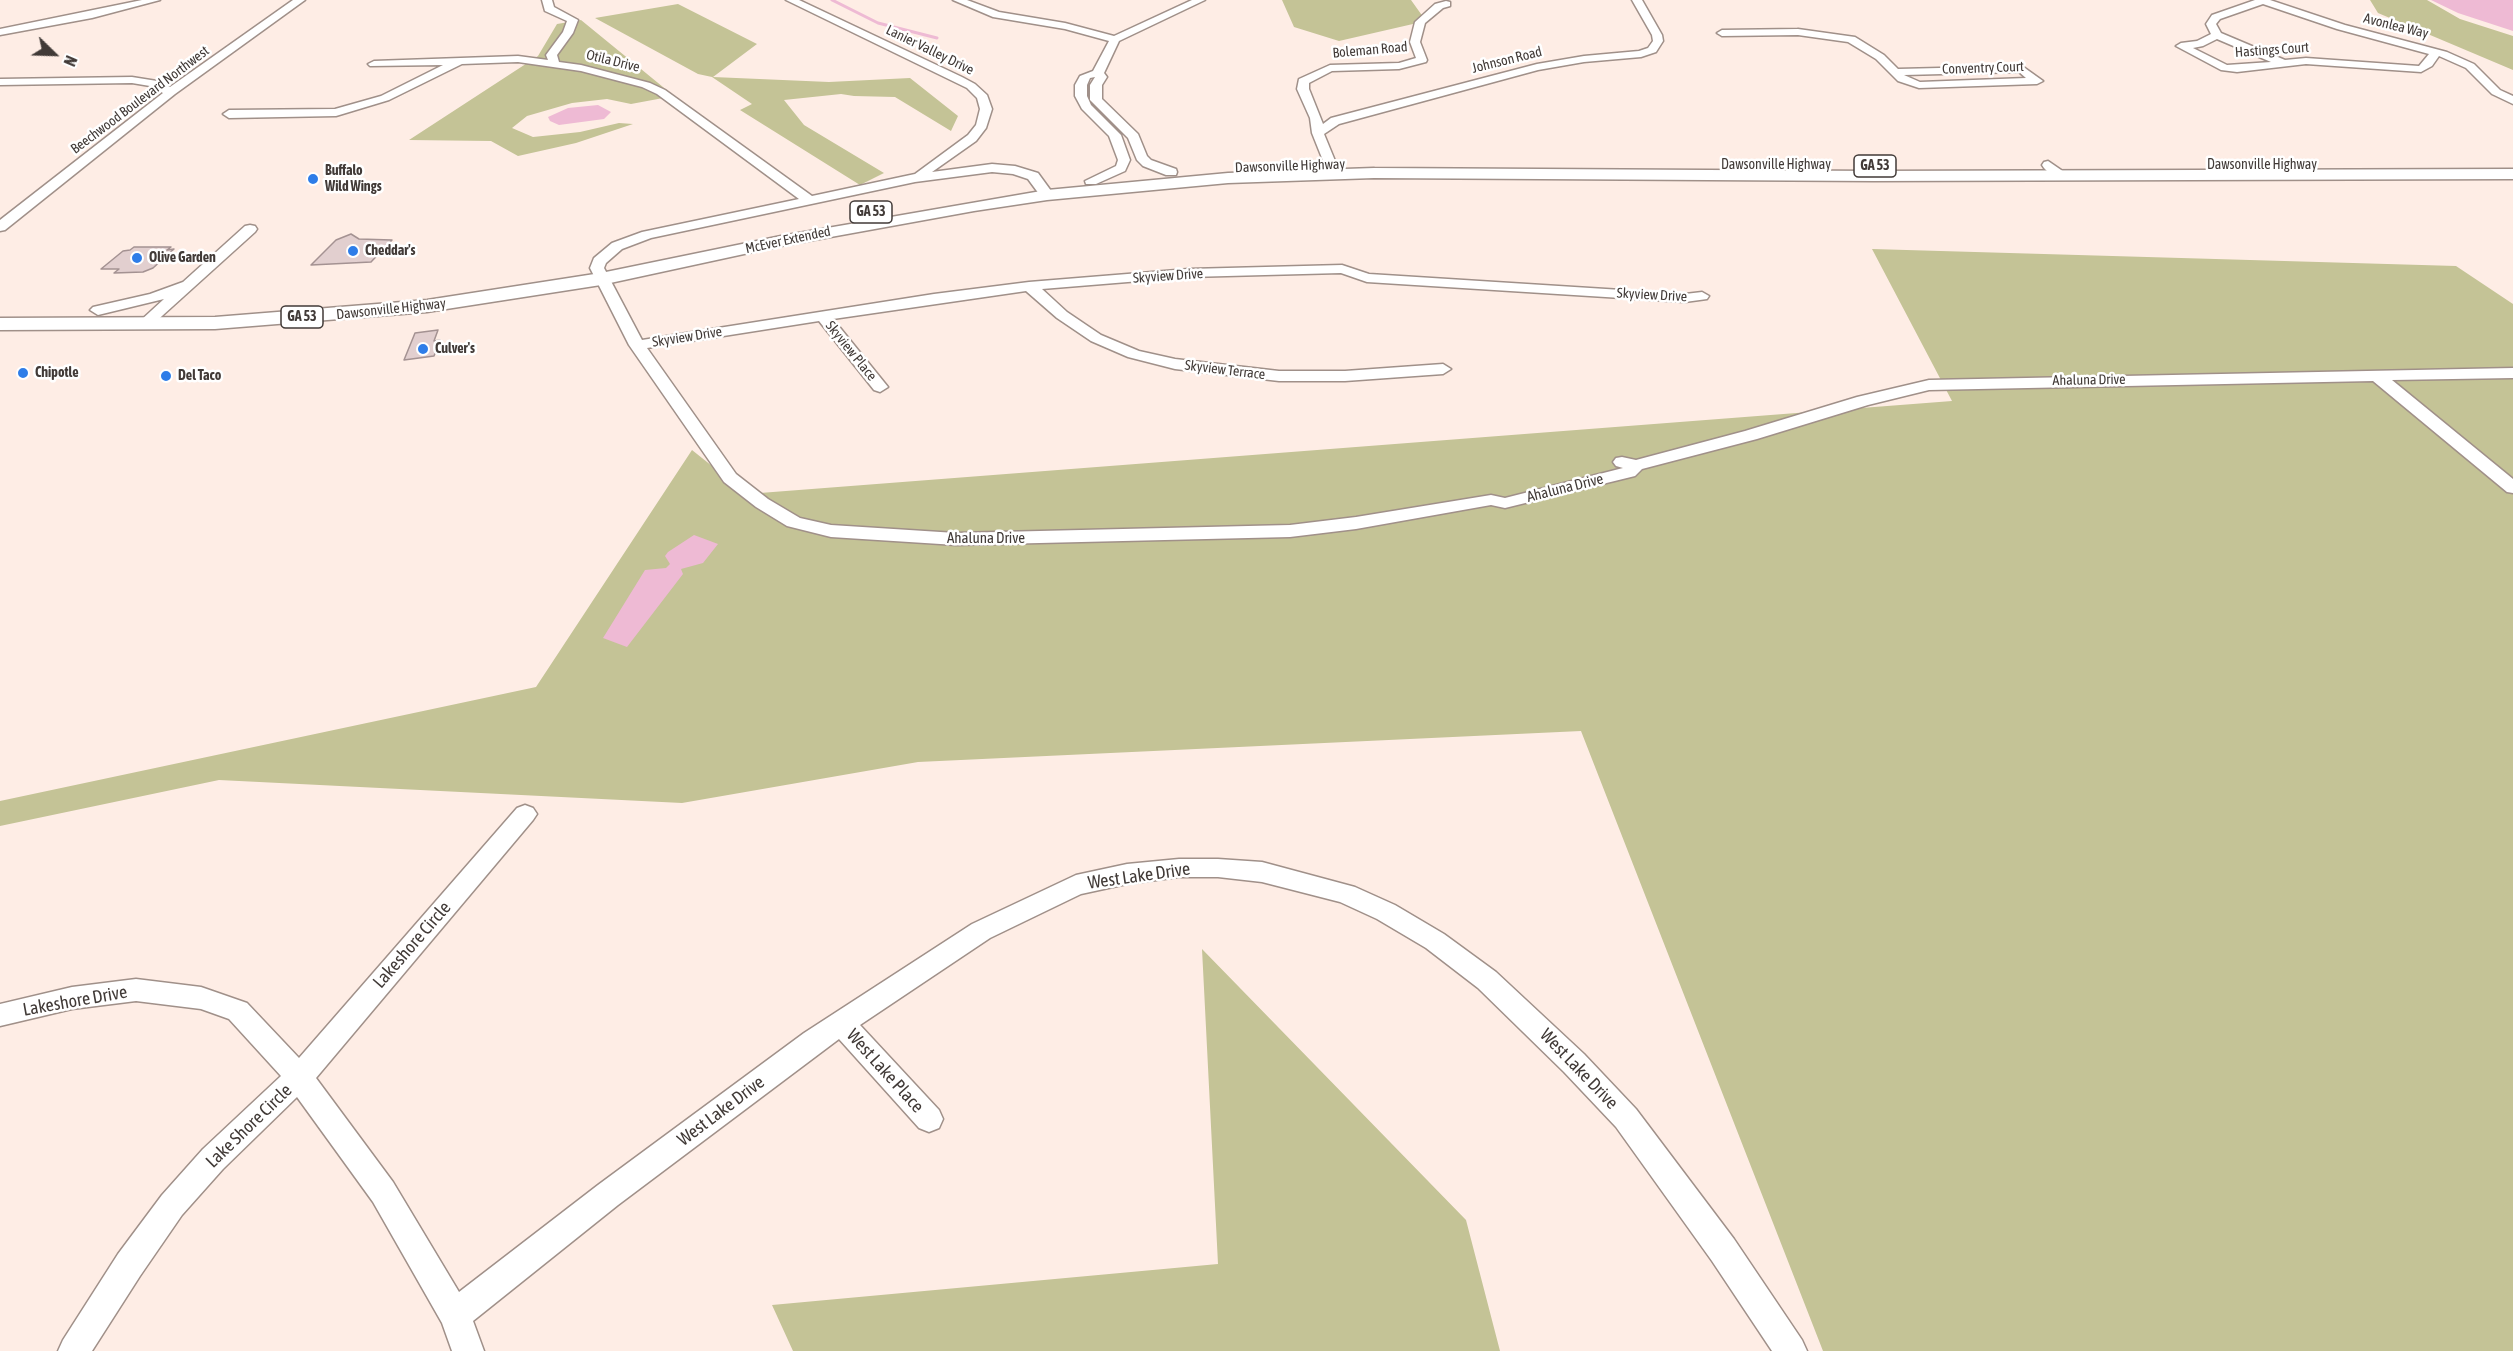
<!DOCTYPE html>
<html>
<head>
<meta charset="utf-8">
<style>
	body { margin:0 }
	#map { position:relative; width:2513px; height:1351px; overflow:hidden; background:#feede5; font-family:"Asap Condensed",sans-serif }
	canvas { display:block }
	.north { position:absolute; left:24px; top:24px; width:60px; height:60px; -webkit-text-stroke:4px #fff; paint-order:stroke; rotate:113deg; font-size:16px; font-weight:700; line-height:24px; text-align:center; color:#413a37 }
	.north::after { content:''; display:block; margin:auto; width:21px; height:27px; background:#413a37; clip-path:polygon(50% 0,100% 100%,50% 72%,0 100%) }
</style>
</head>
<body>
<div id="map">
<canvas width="2513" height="1351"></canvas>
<div class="north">N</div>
</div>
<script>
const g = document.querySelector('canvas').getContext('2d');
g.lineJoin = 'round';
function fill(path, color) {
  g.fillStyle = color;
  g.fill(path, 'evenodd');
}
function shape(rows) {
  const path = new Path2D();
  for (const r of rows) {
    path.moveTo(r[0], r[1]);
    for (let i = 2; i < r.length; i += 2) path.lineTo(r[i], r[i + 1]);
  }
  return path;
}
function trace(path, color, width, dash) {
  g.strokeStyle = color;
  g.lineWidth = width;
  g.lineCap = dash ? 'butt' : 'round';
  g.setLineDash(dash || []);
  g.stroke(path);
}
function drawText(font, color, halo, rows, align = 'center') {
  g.font = font + ' "Asap Condensed",sans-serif';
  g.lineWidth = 5;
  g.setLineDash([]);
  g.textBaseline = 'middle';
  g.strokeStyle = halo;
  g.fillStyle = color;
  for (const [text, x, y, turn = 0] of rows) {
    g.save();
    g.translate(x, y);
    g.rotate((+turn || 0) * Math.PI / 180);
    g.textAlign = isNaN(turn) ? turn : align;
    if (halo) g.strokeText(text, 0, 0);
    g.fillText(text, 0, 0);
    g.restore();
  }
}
const green = shape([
	[1282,0,1411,0,1426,21,1339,41,1294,27],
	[2370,0,2427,0,2460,19,2513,36,2513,70,2378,13],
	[678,4,757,44,713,77,829,82,910,78,958,116,951,131,895,97,854,96,841,94,784,100,804,125,884,173,860,185,740,110,752,104,712,77,698,74,595,18],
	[581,20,674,96,631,104,607,99,572,103,527,116,512,128,533,137,580,132,619,123,633,124,576,143,518,156,491,141,409,140,538,56,557,24],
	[1872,249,2456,266,2513,304,2513,1351,1823,1351,1581,731,918,762,682,803,219,780,0,826,0,801,536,687,692,450,747,494,1952,401],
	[1202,949,1466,1220,1500,1351,793,1351,772,1305,1218,1264]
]);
const water = shape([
	[2431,0,2513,0,2513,31,2458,13],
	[598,105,611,112,604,119,559,125,550,121,548,117,568,108],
	[694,535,718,544,703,563,681,569,683,574,627,647,603,638,645,570,666,568,670,564,665,556,668,552]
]);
const stream = shape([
	[832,0,878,23,937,38]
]);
const building = shape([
	[351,234,359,239,392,240,371,262,311,265,336,240,351,234],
	[134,247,171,247,167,250,174,249,153,268,143,272,114,273,119,269,101,269,123,251,130,250,134,247],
	[438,330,434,341,440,340,434,356,404,360,415,333,438,330]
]);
const minor = shape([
	[142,0,160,0,92,18,0,35,0,29,142,0],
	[293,0,305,0,175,94,5,230,0,231,0,220,163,93,150,86,132,83,0,85,0,79,132,77,157,81,170,87,293,0],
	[542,0,552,0,554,7,578,20,573,33,557,55,559,62,581,65,650,83,665,90,812,196,915,174,968,135,976,125,980,109,977,98,967,88,786,0,799,0,962,77,975,84,987,95,992,109,986,128,976,141,932,172,992,164,1015,166,1038,173,1054,195,1047,199,1042,198,1028,179,1013,174,992,172,915,182,651,238,622,249,606,263,604,268,642,340,934,294,1029,282,1189,269,1342,265,1369,274,1685,294,1702,292,1709,296,1707,299,1685,302,1367,282,1341,273,1189,277,1042,289,1067,312,1101,335,1139,351,1175,359,1279,371,1345,371,1443,364,1451,369,1443,374,1345,381,1279,381,1175,369,1128,357,1091,341,1057,318,1026,291,833,319,888,387,880,392,874,390,819,321,647,348,736,474,768,499,800,518,831,525,956,533,1290,525,1356,517,1491,495,1505,498,1623,468,1616,466,1613,462,1616,458,1622,457,1636,460,1745,431,1857,397,1929,380,2513,368,2513,378,2392,380,2513,479,2513,493,2507,492,2373,381,1929,390,1868,405,1757,439,1642,469,1635,476,1505,508,1491,505,1356,529,1290,537,956,545,831,537,787,526,756,507,724,482,629,345,590,268,594,258,612,243,642,232,799,199,657,94,642,87,581,71,518,62,462,64,389,100,336,116,229,118,223,114,229,110,335,109,381,96,443,65,370,66,368,64,374,61,518,56,548,60,546,55,563,32,567,21,545,11,542,0],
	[953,0,967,0,999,12,1065,23,1114,36,1192,0,1205,0,1119,41,1104,73,1107,77,1102,85,1102,99,1138,134,1147,156,1151,160,1176,169,1177,172,1176,175,1166,175,1143,166,1137,160,1128,138,1090,100,1090,85,1095,77,1090,78,1087,85,1087,96,1091,105,1121,135,1130,160,1125,171,1096,184,1086,184,1085,181,1116,166,1118,160,1109,136,1082,109,1075,96,1075,85,1080,76,1093,71,1109,41,1065,29,993,17,953,0],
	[1632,0,1642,0,1662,35,1663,41,1656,52,1641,57,1584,62,1538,70,1339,124,1324,134,1340,173,1334,177,1328,173,1312,133,1310,118,1297,89,1299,79,1330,65,1399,63,1416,58,1410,42,1415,22,1435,4,1446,1,1450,2,1450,6,1443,8,1425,23,1420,42,1427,60,1426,62,1399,69,1332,71,1309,83,1309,89,1323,124,1331,118,1537,64,1584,56,1639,51,1648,48,1653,41,1652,35,1632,0],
	[2255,0,2270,0,2345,25,2447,52,2474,64,2500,90,2513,96,2513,104,2492,94,2466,68,2439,56,2432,66,2421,72,2306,64,2237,72,2221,70,2176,46,2181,43,2197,41,2211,34,2206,24,2212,15,2255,0],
	[2263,4,2337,29,2429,54,2419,66,2306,58,2285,60,2221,33,2216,24,2220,19,2263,4],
	[2217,39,2271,62,2227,65,2193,48,2203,46,2217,39],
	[1798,29,1855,37,1884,55,1898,69,2022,66,2043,81,2037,84,1919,88,1898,81,1876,59,1848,42,1798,35,1722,36,1717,33,1722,30,1798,29],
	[2019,72,2026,78,1920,82,1904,75,2019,72],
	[2048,161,2064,172,2065,175,2064,178,2054,178,2044,168,2042,165,2044,162,2048,161],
	[250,225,255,226,257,229,255,232,152,325,142,325,139,322,164,299,98,315,90,310,93,307,150,294,183,282,245,226,250,225],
	[525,805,533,808,537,814,533,820,316,1078,393,1182,459,1292,598,1185,804,1033,972,924,1076,875,1127,864,1179,859,1218,859,1262,862,1355,887,1395,905,1444,934,1496,972,1584,1054,1636,1109,1734,1239,1802,1340,1807,1351,1772,1351,1712,1261,1616,1127,1564,1072,1478,988,1426,948,1377,919,1340,902,1262,882,1218,877,1179,877,1127,884,1081,894,990,938,860,1025,939,1110,943,1119,939,1128,929,1132,919,1128,839,1039,618,1205,473,1321,484,1351,452,1351,442,1323,373,1202,297,1097,223,1169,182,1215,140,1276,92,1351,58,1351,63,1340,118,1254,162,1195,203,1149,281,1076,229,1019,201,1009,136,1001,72,1009,0,1026,0,1004,72,987,136,979,201,987,247,1003,299,1058,517,808,525,805]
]);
const major = shape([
	[1374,168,1874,171,2513,169,2513,179,1874,181,1374,178,1228,183,1047,200,974,211,781,246,601,285,427,312,215,329,0,330,0,318,215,317,427,300,601,273,781,236,1047,190,1228,173,1374,168]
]);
const markers = [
	[313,179,6,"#2e7de8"],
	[353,251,6,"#2e7de8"],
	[137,258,6,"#2e7de8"],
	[423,349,6,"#2e7de8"],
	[23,373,6,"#2e7de8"],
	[166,376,6,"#2e7de8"]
];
const farStreetnames = [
	["Avonlea Way",2396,26,14],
	["Lanier Valley Drive",930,50,26],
	["Boleman Road",1370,50,-5],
	["Hastings Court",2272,50,-4],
	["Johnson Road",1507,60,-14],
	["Otila Drive",613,61,14],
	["Conventry Court",1983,68,-2],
	["Beechwood Boulevard Northwest",140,100,-37],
	["Dawsonville Highway",1776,165],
	["Dawsonville Highway",2262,165],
	["Dawsonville Highway",1290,166,-2],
	["McEver Extended",788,240,-12],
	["Skyview Drive",1168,276,-4],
	["Skyview Drive",1652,295,3],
	["Dawsonville Highway",391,309,-6],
	["Skyview Drive",687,337,-9],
	["Skyview Place",851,351,51],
	["Skyview Terrace",1225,370,7],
	["Ahaluna Drive",2089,380,-1]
];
const shields = [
	[1875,166,42],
	[871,212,42],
	[302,317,42]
];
const shieldNames = [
	["GA 53",1875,166],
	["GA 53",871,212],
	["GA 53",302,317]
];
const farPoinames = [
	["Buffalo",325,171],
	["Wild Wings",325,187],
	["Cheddar's",365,251],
	["Olive Garden",149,258],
	["Culver's",435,349],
	["Chipotle",35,373],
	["Del Taco",178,376]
];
const streetNames = [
	["Ahaluna Drive",1565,488,-14],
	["Ahaluna Drive",986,538]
];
const nearStreetnames = [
	["West Lake Drive",1139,876,-8],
	["Lakeshore Circle",412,945,-49],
	["Lakeshore Drive",75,1001,-10],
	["West Lake Drive",1579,1069,46],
	["West Lake Place",885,1071,48],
	["West Lake Drive",721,1111,-37],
	["Lake Shore Circle",249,1126,-44]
];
fill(green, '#c4c396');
fill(water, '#eebad4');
trace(stream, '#eebad4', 3);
fill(building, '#e2cfcf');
trace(building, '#a49292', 1.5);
trace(minor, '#a09089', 3);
trace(major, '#a09089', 3);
fill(minor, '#fff');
fill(major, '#fff');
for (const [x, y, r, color] of markers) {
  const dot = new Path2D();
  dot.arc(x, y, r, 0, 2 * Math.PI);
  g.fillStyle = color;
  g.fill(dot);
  trace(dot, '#fff', 2);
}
drawText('14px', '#413a37', '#fff', farStreetnames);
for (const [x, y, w] of shields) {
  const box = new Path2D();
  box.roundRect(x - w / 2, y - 11, w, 22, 4.5);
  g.fillStyle = '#fff';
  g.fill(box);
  trace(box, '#413a37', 1.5);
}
drawText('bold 14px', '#413a37', null, shieldNames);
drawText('bold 14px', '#413a37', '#fff', farPoinames, 'left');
drawText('15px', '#413a37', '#fff', streetNames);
drawText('18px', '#413a37', '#fff', nearStreetnames);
</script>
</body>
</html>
